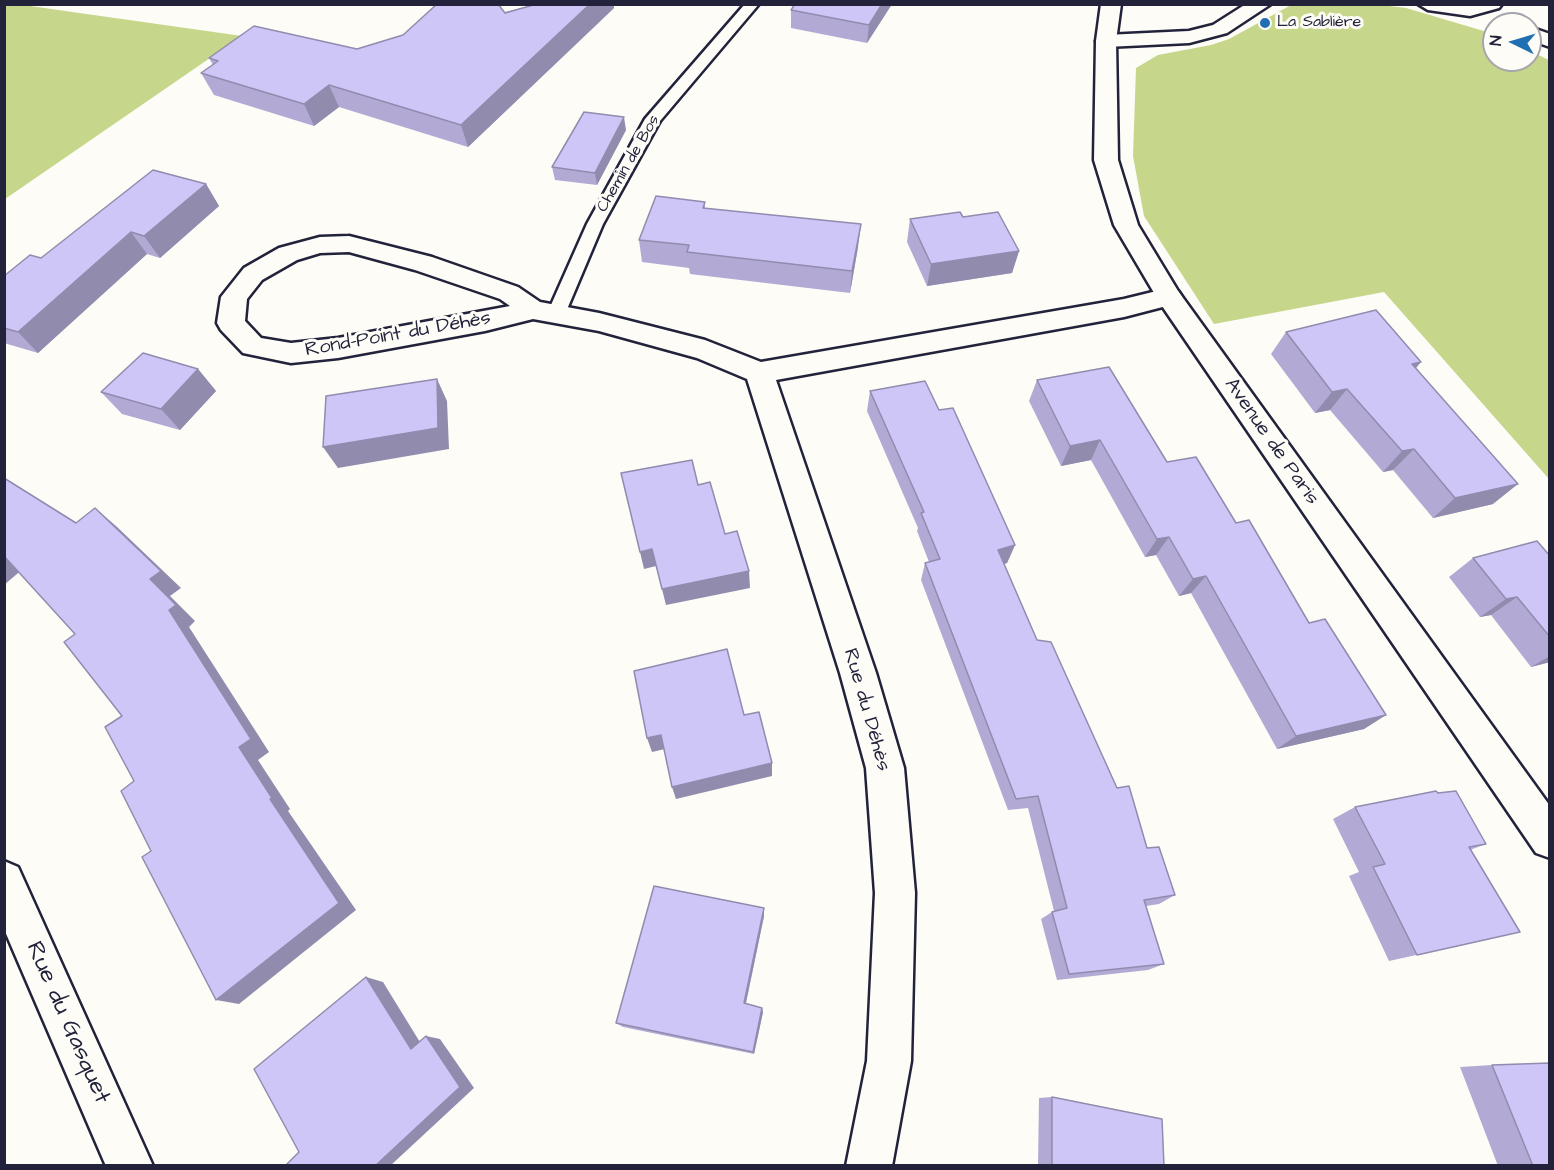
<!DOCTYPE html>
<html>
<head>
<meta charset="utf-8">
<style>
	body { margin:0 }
	#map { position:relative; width:1554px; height:1170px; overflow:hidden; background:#fdfcf7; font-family:"Architects Daughter",sans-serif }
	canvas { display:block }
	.frame { position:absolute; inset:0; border:6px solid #22223b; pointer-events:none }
	.north { position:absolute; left:1482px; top:12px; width:60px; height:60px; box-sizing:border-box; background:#fdfcf7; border:2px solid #a5a5ac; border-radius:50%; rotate:275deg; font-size:16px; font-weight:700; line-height:24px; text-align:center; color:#22223b }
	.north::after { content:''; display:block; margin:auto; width:21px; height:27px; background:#1f6fb2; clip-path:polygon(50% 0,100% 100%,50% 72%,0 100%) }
</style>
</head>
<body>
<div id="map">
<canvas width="1554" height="1170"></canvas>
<div class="frame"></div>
<div class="north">N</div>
</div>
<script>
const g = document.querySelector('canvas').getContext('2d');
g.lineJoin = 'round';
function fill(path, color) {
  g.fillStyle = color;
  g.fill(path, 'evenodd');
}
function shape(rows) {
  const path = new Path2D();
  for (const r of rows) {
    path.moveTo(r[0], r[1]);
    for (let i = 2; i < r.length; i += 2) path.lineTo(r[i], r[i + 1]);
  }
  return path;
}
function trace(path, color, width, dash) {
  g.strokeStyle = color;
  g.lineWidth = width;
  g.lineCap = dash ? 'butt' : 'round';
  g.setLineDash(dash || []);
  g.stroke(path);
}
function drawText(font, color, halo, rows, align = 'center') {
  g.font = font + ' "Architects Daughter",sans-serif';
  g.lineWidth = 6;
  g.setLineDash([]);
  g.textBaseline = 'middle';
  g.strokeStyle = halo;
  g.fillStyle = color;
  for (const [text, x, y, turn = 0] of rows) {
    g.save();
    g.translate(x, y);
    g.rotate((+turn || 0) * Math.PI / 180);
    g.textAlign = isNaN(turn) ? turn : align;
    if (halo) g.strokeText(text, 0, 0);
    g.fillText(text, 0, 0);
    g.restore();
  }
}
const green = shape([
	[1293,4,1373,4,1406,8,1494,34,1494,60,1530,60,1530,51,1549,60,1549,479,1384,292,1214,324,1144,216,1133,156,1136,68,1158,55,1211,45,1229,39],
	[5,5,23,5,242,36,5,199]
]);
const lane = shape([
	[745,4,759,4,660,121,603,224,565,314,562,318,550,318,547,314,587,224,645,119,745,4]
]);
const street = shape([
	[1246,4,1271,4,1227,33,1189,43,1106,47,1099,45,1096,41,1099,37,1106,35,1189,31,1213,25,1246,4],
	[349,236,432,257,518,287,540,302,599,313,705,340,761,362,1124,299,1169,288,1178,291,1182,297,1178,303,1124,317,776,380,876,673,904,768,915,893,911,1061,892,1166,846,1166,867,1061,875,893,866,768,840,673,747,379,697,358,599,331,533,319,485,331,338,358,291,363,243,353,221,330,217,323,221,297,244,268,279,248,320,237,349,236],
	[349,252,415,270,500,299,510,306,338,338,291,343,261,338,245,321,247,299,262,280,297,260,320,253,349,252],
	[4,861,18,867,153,1166,106,1166,4,929,4,861]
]);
const secondary = shape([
	[1101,4,1121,4,1116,41,1118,160,1138,225,1178,291,1550,806,1550,858,1536,853,1160,303,1114,225,1094,160,1096,41,1101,4],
	[1418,4,1502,4,1499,8,1470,16,1428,10,1418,4],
	[1530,27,1550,34,1550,47,1530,40,1530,27]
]);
const wall = shape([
	[537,4,614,4,614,8,468,147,339,107,314,126,214,95,201,73,213,65,209,58,357,49],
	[795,4,892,4,867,43,791,28,791,10],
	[626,130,597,185,555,180,552,167],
	[206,184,219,206,160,258,147,254,38,353,4,343,4,276,41,258],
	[705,202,705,208,858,247,850,293,690,274,689,268,642,262,639,240],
	[963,217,1019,251,1012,273,927,286,907,242,910,219],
	[1286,332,1416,368,1493,504,1433,518,1393,470,1383,472,1330,410,1315,413,1271,354],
	[198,369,216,391,180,430,122,414,101,392],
	[1037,380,1167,462,1236,523,1309,623,1386,715,1364,729,1277,749,1191,593,1179,596,1156,555,1145,557,1091,460,1061,466,1029,401],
	[870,391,939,410,1015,545,1007,563,1004,564,1037,640,1117,788,1147,848,1175,895,1159,904,1146,906,1164,964,1148,970,1057,980,1041,919,1052,912,1054,911,1028,808,1008,810,921,580,925,563,929,562,917,531,918,528,867,411],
	[1550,556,1550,662,1531,667,1491,615,1480,617,1449,577,1473,558],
	[1355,807,1486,844,1470,850,1489,939,1389,961,1349,876,1359,872,1333,819],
	[764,908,764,916,746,1003,763,1012,754,1054,623,1027,616,1023],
	[1492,1065,1550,1166,1498,1166,1460,1067],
	[1052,1097,1164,1166,1038,1166,1039,1098]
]);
const shadedWall = shape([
	[590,4,614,4,614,8,468,147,461,125],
	[882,4,892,4,867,43,869,25],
	[329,85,339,107,314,126,304,104],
	[624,117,626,130,597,185,595,173],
	[206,184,219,206,160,258,144,236],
	[861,224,858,247,850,293,852,271],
	[131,232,147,254,38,353,18,332],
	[1019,251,1012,273,927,286,931,264],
	[1421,362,1402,385,1412,364],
	[198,369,216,391,180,430,161,409],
	[437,379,447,401,449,449,338,468,323,447],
	[1347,389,1330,410,1315,413,1332,392],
	[1100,440,1091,460,1061,466,1070,446],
	[1414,449,1393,470,1383,472,1402,451],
	[1518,484,1493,504,1433,518,1455,498],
	[95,508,116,526,181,588,170,596,195,621,189,627,269,752,258,760,290,809,288,811,356,910,239,1004,216,1000,270,799,239,747,169,610],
	[1169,537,1156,555,1145,557,1157,539],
	[1015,545,1007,563,991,568,998,550],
	[652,549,656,566,644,569,640,552],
	[4,554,24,568,4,585],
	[749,571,750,588,666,605,662,589],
	[1206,576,1191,593,1179,596,1193,579],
	[1517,597,1491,615,1480,617,1506,599],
	[1550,656,1550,662,1531,667],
	[1386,715,1364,729,1277,749,1296,736],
	[661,735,665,749,652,752,647,738],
	[772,763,772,776,676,799,672,787],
	[764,908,764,916,745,1007,744,1003],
	[366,977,383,982,426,1052,411,1049],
	[762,1008,763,1012,754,1054,753,1052],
	[426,1036,440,1039,474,1088,390,1166,375,1166]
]);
const building = shape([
	[437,4,498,4,505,13,537,4,590,4,461,125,329,85,304,104,201,73,218,61,209,58,254,26,357,49,403,35,437,4],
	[795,4,882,4,869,25,791,10,795,4],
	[584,112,624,117,595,173,552,167,584,112],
	[153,170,206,184,144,236,131,232,18,332,4,328,4,276,30,255,41,258,153,170],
	[656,196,705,202,703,208,861,224,852,271,687,252,689,245,639,240,656,196],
	[960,212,963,217,998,212,1019,251,931,264,910,219,960,212],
	[1376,310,1421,362,1412,364,1518,484,1455,498,1414,449,1402,451,1347,389,1332,392,1286,332,1376,310],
	[143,353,198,369,161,409,101,392,143,353],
	[1109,367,1167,462,1196,457,1236,523,1249,520,1309,623,1325,619,1386,715,1296,736,1206,576,1193,579,1169,537,1157,539,1100,440,1070,446,1037,380,1109,367],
	[437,379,438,428,323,447,326,396,437,379],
	[925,381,939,410,953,408,1015,545,998,550,1037,640,1051,642,1117,788,1129,786,1147,848,1159,847,1175,895,1144,900,1164,964,1069,974,1052,912,1067,908,1038,796,1016,799,925,563,940,559,921,513,924,512,870,391,925,381],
	[692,460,698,485,710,482,725,534,737,531,749,571,662,589,652,549,640,552,621,473,692,460],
	[4,478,76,523,95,508,161,571,150,579,176,605,169,610,251,739,239,747,272,798,270,799,339,903,216,1000,142,857,151,851,121,791,134,781,105,727,122,716,64,642,75,634,4,556,4,478],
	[1537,541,1550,556,1550,637,1517,597,1506,599,1473,558,1537,541],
	[727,649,744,715,759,712,772,763,672,787,661,735,647,738,634,671,727,649],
	[1436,791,1438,793,1456,791,1486,844,1469,847,1520,932,1417,955,1373,867,1385,864,1355,807,1436,791],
	[654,886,764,908,744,1003,762,1008,753,1052,616,1023,654,886],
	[366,977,411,1049,426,1036,460,1087,375,1166,285,1166,299,1152,254,1069,366,977],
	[1550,1063,1550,1166,1533,1166,1492,1065,1550,1063],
	[1052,1097,1162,1119,1164,1166,1052,1166,1052,1097]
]);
const markers = [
	[1265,23,6,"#1f6fb2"]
];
const farPoinames = [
	["La Sablière",1277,23]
];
const farStreetnames = [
	["Chemin de Bos",629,164,-60]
];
const streetNames = [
	["Rond-Point du Déhès",398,335,-10],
	["Avenue de Paris",1271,442,55],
	["Rue du Déhès",866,710,74]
];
const nearStreetnames = [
	["Rue du Gasquet",67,1023,66]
];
fill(green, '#c6d68b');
trace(lane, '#22223b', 5);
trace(street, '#22223b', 5);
trace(secondary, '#22223b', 5);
fill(lane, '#fdfcf7');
fill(street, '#fdfcf7');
fill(secondary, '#fdfcf7');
fill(wall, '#b2aad5');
fill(shadedWall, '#918bae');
fill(building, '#cfc6f8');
trace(building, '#918bae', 1.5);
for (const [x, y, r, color] of markers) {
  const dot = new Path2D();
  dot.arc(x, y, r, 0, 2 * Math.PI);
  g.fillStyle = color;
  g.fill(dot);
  trace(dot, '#fdfcf7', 2);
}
drawText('16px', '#22223b', '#fdfcf7', farPoinames, 'left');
drawText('16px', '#22223b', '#fdfcf7', farStreetnames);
drawText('20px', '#22223b', '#fdfcf7', streetNames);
drawText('24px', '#22223b', '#fdfcf7', nearStreetnames);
</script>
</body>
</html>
